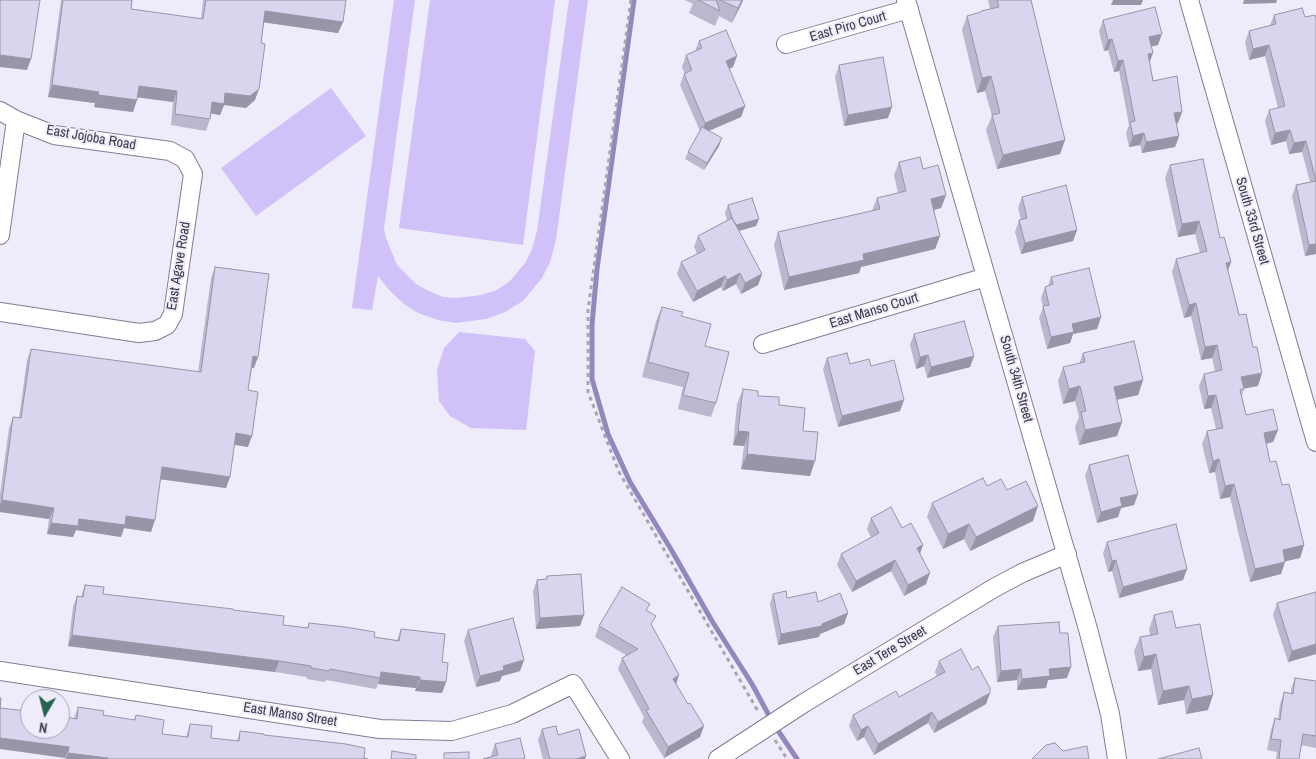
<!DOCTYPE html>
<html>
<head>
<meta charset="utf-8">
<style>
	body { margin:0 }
	#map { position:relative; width:1316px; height:759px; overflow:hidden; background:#eeebfb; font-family:"Archivo Narrow",sans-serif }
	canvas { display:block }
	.north { position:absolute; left:20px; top:689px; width:50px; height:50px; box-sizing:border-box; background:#eeebfb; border:1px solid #a7a4b2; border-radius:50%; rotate:188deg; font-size:14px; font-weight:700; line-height:20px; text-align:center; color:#3d3a45 }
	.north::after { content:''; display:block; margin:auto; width:18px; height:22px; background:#26634e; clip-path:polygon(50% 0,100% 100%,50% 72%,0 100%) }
</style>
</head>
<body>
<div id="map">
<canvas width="1316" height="759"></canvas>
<div class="north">N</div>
</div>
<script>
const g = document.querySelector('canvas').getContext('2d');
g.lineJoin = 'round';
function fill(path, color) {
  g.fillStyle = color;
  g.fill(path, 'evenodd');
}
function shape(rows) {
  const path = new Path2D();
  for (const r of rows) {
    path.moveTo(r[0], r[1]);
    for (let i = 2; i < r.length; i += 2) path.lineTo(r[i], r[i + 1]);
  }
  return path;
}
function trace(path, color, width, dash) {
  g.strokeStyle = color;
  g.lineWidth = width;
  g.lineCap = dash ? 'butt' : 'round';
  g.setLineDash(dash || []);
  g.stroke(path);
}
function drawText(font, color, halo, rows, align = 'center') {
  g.font = font + ' "Archivo Narrow",sans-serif';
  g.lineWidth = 4;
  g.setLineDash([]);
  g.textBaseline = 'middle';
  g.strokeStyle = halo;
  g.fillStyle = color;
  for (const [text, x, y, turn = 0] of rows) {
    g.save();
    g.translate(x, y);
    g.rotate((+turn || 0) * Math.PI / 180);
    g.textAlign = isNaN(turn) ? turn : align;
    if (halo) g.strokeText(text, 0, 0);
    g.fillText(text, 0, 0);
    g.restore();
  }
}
const green = shape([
	[394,0,415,0,386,214,384,229,386,238,397,265,416,284,427,290,443,297,457,298,481,295,497,290,510,281,525,263,532,249,537,231,569,0,588,0,556,240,550,262,542,278,523,301,505,312,486,319,456,323,438,320,418,313,404,304,389,290,378,276,372,310,352,308],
	[430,0,555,0,523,245,399,228],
	[331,88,366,136,256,216,221,168],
	[459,332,525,339,535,351,526,430,471,428,450,416,439,401,437,370,444,348]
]);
const stream = shape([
	[634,0,597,269,592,325,592,379,608,434,630,482,672,551,712,621,752,684,773,723,797,759]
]);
const path = shape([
	[631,0,588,310,588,392,619,472,759,713],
	[775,740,787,759]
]);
const minor = shape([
	[906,0,1088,629,1110,714,1117,759],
	[1189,0,1316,442],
	[786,44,909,9],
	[0,111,16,120,54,135,170,151,185,159,193,174,173,314,167,325,155,331,139,333,0,312],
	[0,235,16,120],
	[763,344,986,277],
	[0,671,380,729,452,731,512,714,573,684,620,759],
	[718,759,804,703,994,588,1022,573,1067,554]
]);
const wall = shape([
	[61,0,132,0,131,9,201,19,203,0,346,0,343,22,338,33,264,22,255,100,246,108,224,105,220,115,210,113,210,119,206,131,171,125,173,102,137,97,133,112,94,107,95,103,48,97],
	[685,0,743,0,732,23,719,16,715,26,689,13,693,4],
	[988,0,1031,0,1065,140,1060,154,997,169,986,130,992,116,985,91,977,93,962,30,967,16,980,13,981,11,990,9],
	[1274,15,1316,18,1316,254,1305,256,1292,196,1296,185,1310,182,1302,152,1289,154,1286,141,1271,145,1265,121,1269,110,1278,108,1265,56,1249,60,1245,42,1249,31,1270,25],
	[1103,20,1158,45,1151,46,1150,62,1153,81,1182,112,1178,123,1176,124,1179,136,1175,147,1142,153,1140,145,1129,147,1126,133,1129,125,1119,71,1114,72,1108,50,1104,51,1099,31],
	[699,41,733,67,729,69,745,106,741,117,709,131,719,146,704,170,685,159,688,152,700,131,680,85,684,74,685,74,682,67,686,55,695,51],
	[839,65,888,118,844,126,835,77],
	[899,162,923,169,946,195,941,208,934,210,940,236,935,249,861,267,859,273,784,290,774,245,778,232,872,211,877,198,898,193,894,175],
	[1170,165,1220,238,1231,262,1228,271,1258,386,1244,388,1242,396,1246,415,1278,430,1273,442,1266,444,1270,462,1282,485,1304,545,1300,558,1285,561,1281,574,1250,582,1230,497,1220,499,1215,472,1209,473,1202,444,1207,431,1216,429,1211,408,1204,409,1199,386,1204,374,1215,371,1212,358,1201,360,1191,316,1184,318,1172,272,1176,259,1200,253,1195,234,1178,237,1165,178],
	[1022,197,1077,230,1073,241,1021,254,1015,232,1019,220,1021,220,1018,208],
	[728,205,759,219,756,226,739,231,762,274,758,285,741,294,736,284,723,291,721,287,693,302,677,274,681,262,697,254,694,247,698,236,727,220,725,213],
	[215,267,254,368,252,368,248,390,248,447,234,445,230,477,226,488,161,479,151,532,124,528,121,537,76,530,73,537,47,534,49,519,0,512,0,494,9,428,13,417,19,418,27,360,31,349,198,372,211,278],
	[1051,277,1101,317,1097,329,1073,334,1070,343,1047,349,1039,318,1043,307,1041,298,1045,287,1048,286],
	[662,307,681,316,705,346,716,403,711,417,678,409,683,387,642,377,656,321],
	[914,334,974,356,970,367,927,378,924,366,916,369,910,345],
	[1083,353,1143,380,1138,395,1117,400,1122,422,1117,436,1079,445,1075,427,1079,417,1075,401,1063,404,1058,381,1063,367,1079,364],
	[827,358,850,364,871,366,900,411,838,427,823,369],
	[743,389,779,405,810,476,741,469,744,446,733,445,737,404],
	[1089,465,1134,505,1121,508,1118,517,1097,523,1085,476],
	[987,486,1007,490,1033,521,970,551,964,539,943,549,927,517,932,503],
	[871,518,902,528,923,545,920,554,926,584,904,596,891,571,852,592,837,565,841,554,871,537,867,529],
	[1107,542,1187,569,1183,580,1119,598,1112,571,1108,572,1103,553],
	[547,576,580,626,536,629,533,591,537,580,545,579],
	[85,585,103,594,233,610,283,625,307,628,309,623,374,637,397,640,401,629,442,662,446,682,442,693,415,691,416,688,378,684,376,689,326,680,325,682,307,679,307,677,275,672,68,646,73,607,77,596,81,597],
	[1316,592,1316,654,1288,662,1273,615,1277,603],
	[773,594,787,598,818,602,848,613,844,624,820,634,819,637,778,645,770,604],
	[647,611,652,626,679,675,676,684,700,737,664,758,642,722,644,717,618,669,622,658,626,655,595,637,599,626],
	[1154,615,1176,628,1208,710,1186,714,1184,700,1158,705,1151,669,1138,671,1134,651,1140,637,1150,635,1149,629],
	[998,626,1060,633,1067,678,1048,680,1046,688,1017,690,1017,680,997,682,993,637],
	[468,630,524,660,520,671,502,676,500,681,476,687,464,641],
	[939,661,972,670,990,693,986,704,934,733,928,723,874,755,864,737,857,741,849,726,853,715,899,697,937,676,935,672],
	[1295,678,1316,681,1316,748,1301,745,1299,759,1276,759,1277,752,1267,750,1271,730,1275,718,1278,719,1280,704,1284,692,1291,693,1291,689],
	[29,701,30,729,74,718,78,707,103,715,134,720,136,715,162,734,186,737,190,724,211,738,237,741,240,731,264,735,368,759,65,759,65,758,0,708,25,711],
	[542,729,558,735,585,759,543,759,538,740],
	[495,744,525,758,525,759,483,759,492,757,491,755]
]);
const shadedWall = shape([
	[742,0,743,0,742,3,732,23,738,8],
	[1113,0,1143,0,1141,5,1111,5],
	[1244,0,1277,0,1276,3,1243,4],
	[265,11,343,22,338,33,261,22],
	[1162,34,1158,45,1145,48,1149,37],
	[1112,39,1108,50,1104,51,1108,40],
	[1269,45,1265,56,1249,60,1253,49],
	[1153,53,1149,64,1148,54],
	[0,55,31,59,27,70,0,67],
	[737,56,733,67,721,73,726,61],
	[1123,60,1119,71,1114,72,1118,61],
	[991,76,985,91,977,93,982,78],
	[52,85,99,92,95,103,48,97],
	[139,86,177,91,173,102,135,97],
	[259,89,255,100,246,108,224,105,220,115,208,113,212,102,225,93],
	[98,95,137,100,133,112,94,107],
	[745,106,741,117,701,134,705,123],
	[892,107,888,118,844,126,848,115],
	[1182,112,1178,123,1170,125,1174,113],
	[1290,130,1286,141,1271,145,1275,133],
	[1144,133,1140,145,1129,147,1133,136],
	[1179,136,1175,147,1142,153,1146,142],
	[722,138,719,146,704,170,707,163],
	[1065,140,1060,154,997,169,1003,155],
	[1306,141,1302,152,1289,154,1294,143],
	[946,195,941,208,926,212,931,199],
	[759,219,756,226,731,233,734,226],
	[1199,221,1195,234,1178,237,1182,224],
	[1077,230,1073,241,1021,254,1025,243],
	[940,236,935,249,861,267,859,273,784,290,789,277,863,254],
	[1316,244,1316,254,1305,256,1309,245],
	[1231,262,1226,275,1226,263],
	[740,273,736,284,723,291,727,280],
	[762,274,758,285,741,294,745,283],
	[725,276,721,287,693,302,697,291],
	[1196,303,1191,316,1184,318,1189,305],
	[1101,317,1097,329,1073,334,1070,343,1047,349,1051,337,1072,324],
	[1217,345,1212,358,1201,360,1205,347],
	[928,355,924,366,916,369,920,357],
	[253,356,258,357,254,368,249,367],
	[974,356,970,367,927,378,931,367],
	[1262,373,1258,386,1237,390,1241,377],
	[1143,380,1138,395,1109,401,1114,387],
	[1080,386,1075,401,1063,404,1069,389],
	[1216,395,1211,408,1204,409,1208,396],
	[904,400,900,411,838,427,842,416],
	[1122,422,1117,436,1079,445,1085,430],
	[1278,430,1273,442,1259,445,1264,433],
	[738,431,749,432,744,446,733,445],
	[236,433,252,436,248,447,232,444],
	[747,454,815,461,810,476,741,469],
	[1219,459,1215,472,1209,473,1213,461],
	[162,467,230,477,226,488,158,479],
	[1234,484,1230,497,1220,499,1225,486],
	[1138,494,1134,505,1121,508,1118,517,1097,523,1101,512,1120,498],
	[2,500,54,508,49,519,0,512,0,505],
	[1038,506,1033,521,970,551,976,537],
	[126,516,155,520,151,532,124,528,121,537,76,530,73,537,47,534,51,523,79,519],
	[969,524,964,539,943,549,948,534],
	[923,545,919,556,917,548],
	[1304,545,1300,558,1278,563,1283,550],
	[895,560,891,571,852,592,856,581],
	[1116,560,1112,571,1108,572,1112,561],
	[1285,562,1281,574,1250,582,1255,569],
	[1187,569,1183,580,1119,598,1123,587],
	[930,573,926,584,904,596,908,585],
	[848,613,844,624,820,634,819,637,778,645,781,634,822,624],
	[584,615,580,626,536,629,540,618],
	[72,635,279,661,275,672,68,646],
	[1316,644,1316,654,1288,662,1292,651],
	[1156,654,1151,669,1138,671,1144,657],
	[524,660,520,671,502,676,500,681,476,687,480,676,503,666],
	[1071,667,1067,678,1048,680,1046,688,1017,690,1022,679,1049,669],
	[1021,669,1017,680,997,682,1001,671],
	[381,672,420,677,416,688,378,684],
	[679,675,675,687,673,679],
	[420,680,446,682,442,693,415,691],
	[1189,686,1184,700,1158,705,1163,691],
	[990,693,986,704,934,733,938,722],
	[1213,695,1208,710,1186,714,1192,699],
	[932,712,928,723,874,755,878,744],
	[704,726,700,737,664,758,668,747],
	[868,726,864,737,857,741,861,730],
	[0,738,69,747,65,758,0,749],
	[68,753,108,758,108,759,66,759],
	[586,756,585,759,576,759]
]);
const building = shape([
	[0,0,40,0,31,59,0,55,0,0],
	[63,0,132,0,131,9,203,19,206,0,346,0,343,22,265,11,261,43,265,44,259,89,250,96,225,93,224,104,212,102,210,119,175,114,177,91,139,86,137,100,98,95,99,92,52,85,63,0],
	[698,0,716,0,720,11,698,0],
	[720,0,742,0,738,8,720,0],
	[997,0,1031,0,1065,140,1003,155,992,115,1000,113,991,76,982,78,967,16,981,12,981,11,999,7,997,0],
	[1155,7,1162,34,1149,37,1153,53,1148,54,1153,81,1177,76,1182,112,1174,113,1179,136,1146,142,1144,133,1133,136,1130,122,1135,121,1123,60,1118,61,1112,39,1108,40,1103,20,1155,7],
	[1302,8,1305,17,1315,15,1316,18,1316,244,1309,245,1296,185,1316,181,1306,141,1294,143,1290,130,1275,133,1269,110,1285,106,1269,45,1253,49,1249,31,1276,24,1274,15,1302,8],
	[726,30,737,56,726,61,745,106,705,123,684,74,692,70,686,55,702,48,699,41,726,30],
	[883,57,892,107,848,115,839,65,883,57],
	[702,127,722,138,707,163,688,152,702,127],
	[920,157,923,169,938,165,946,195,931,199,940,236,863,254,864,260,789,277,778,232,880,209,877,198,906,191,899,162,920,157],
	[1203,159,1220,238,1224,237,1231,262,1226,263,1239,315,1246,314,1253,347,1257,347,1262,373,1241,377,1244,389,1240,390,1246,415,1273,409,1278,430,1264,433,1270,462,1276,461,1282,485,1289,484,1304,545,1283,550,1285,562,1255,569,1234,484,1225,486,1219,459,1213,461,1207,431,1223,428,1216,395,1208,396,1204,374,1222,370,1217,345,1205,347,1196,303,1189,305,1176,259,1207,251,1199,221,1182,224,1170,165,1203,159],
	[1066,185,1077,230,1025,243,1019,220,1027,218,1022,197,1066,185],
	[752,198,759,219,736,225,732,218,728,205,752,198],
	[732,218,762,274,745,283,740,273,727,280,725,276,697,291,681,262,705,250,698,236,732,218],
	[215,267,269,274,258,357,253,356,248,390,258,392,252,436,236,433,230,477,162,467,155,520,126,516,125,525,79,519,78,526,51,523,54,508,2,500,13,417,21,418,31,349,201,372,215,267],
	[1089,268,1101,317,1072,324,1074,332,1051,337,1043,306,1049,305,1045,287,1053,284,1051,277,1089,268],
	[662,307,683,312,681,316,711,324,705,346,729,352,716,403,683,395,689,373,648,362,662,307],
	[964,321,974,356,931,367,928,355,920,357,914,334,964,321],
	[1134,341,1143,380,1114,387,1122,422,1085,430,1081,412,1086,411,1080,386,1069,389,1063,367,1085,362,1083,353,1134,341],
	[847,353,850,364,869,359,871,366,894,360,904,400,842,416,827,358,847,353],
	[743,389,758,391,758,396,779,397,779,405,805,408,803,431,818,432,815,461,747,454,749,432,738,431,743,389],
	[1128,455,1138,494,1120,498,1122,506,1101,512,1089,465,1128,455],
	[983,478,987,486,1001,479,1007,490,1026,481,1038,506,976,537,969,524,948,534,932,503,983,478],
	[891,507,902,528,911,523,923,545,917,548,930,573,908,585,895,560,856,581,841,554,879,533,871,518,891,507],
	[1176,524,1187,569,1123,587,1116,560,1112,561,1107,542,1176,524],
	[581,574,584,615,540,618,537,580,547,579,547,576,581,574],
	[85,585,104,587,103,594,233,609,233,610,284,616,283,625,308,628,309,623,345,627,375,632,374,637,399,641,401,629,445,634,442,662,448,663,446,682,420,680,420,677,381,672,380,678,330,669,329,671,311,668,311,666,279,661,72,635,77,596,83,597,85,585],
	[622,587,650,604,646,610,656,616,651,624,679,675,673,679,688,704,690,703,704,726,668,747,646,710,649,709,622,658,638,649,599,626,622,587],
	[786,591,787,598,816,592,818,602,840,593,848,613,822,624,822,626,781,634,773,594,786,591],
	[1316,592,1316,644,1292,651,1277,603,1316,592],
	[1172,611,1176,628,1200,624,1213,695,1192,699,1189,686,1163,691,1156,654,1144,657,1140,637,1158,634,1154,615,1172,611],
	[513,618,524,660,503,666,504,670,480,676,468,630,513,618],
	[1059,622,1060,633,1068,633,1071,667,1049,669,1050,676,1022,679,1021,669,1001,671,998,626,1059,622],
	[961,649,972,670,978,666,990,688,990,693,938,722,932,712,878,744,868,726,861,730,853,715,896,691,899,697,945,672,939,661,961,649],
	[1295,678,1316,681,1316,736,1303,734,1299,759,1279,759,1281,740,1271,739,1275,718,1280,720,1284,692,1293,694,1295,678],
	[0,698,1,698,0,708,27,711,29,701,30,701,30,729,60,729,60,716,77,719,78,707,104,711,103,715,135,720,136,715,164,720,162,734,188,737,190,724,212,726,211,738,239,741,240,731,264,734,264,735,346,744,365,748,364,758,368,759,108,759,108,758,68,753,69,747,0,738,0,698],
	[556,726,558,735,579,729,586,756,576,759,550,759,542,729,556,726],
	[520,738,525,758,522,759,483,759,498,755,495,744,520,738],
	[1055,743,1063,751,1087,746,1089,759,1032,759,1046,745,1055,743],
	[1199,748,1202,759,1158,759,1199,748],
	[392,751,416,755,416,759,391,759,392,751],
	[469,752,469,759,444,759,444,753,469,752]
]);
const streetNames = [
	["East Piro Court",848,27,-16],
	["East Jojoba Road",91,138,10],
	["South 33rd Street",1252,221,74],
	["East Agave Road",179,266,-81],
	["East Manso Court",874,311,-17],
	["South 34th Street",1016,379,74],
	["East Tere Street",890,651,-31],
	["East Manso Street",290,715,9]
];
fill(green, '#d0c1f8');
trace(stream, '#9587ba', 5);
trace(minor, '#827c94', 20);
trace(path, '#a8a5b3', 3, [4, 4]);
trace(minor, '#fff', 18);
fill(wall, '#bcb6ce');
fill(shadedWall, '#9994a7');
fill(building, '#dbd4ef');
trace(building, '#9994a7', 1);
drawText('14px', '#3d3a45', '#eeebfb', streetNames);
</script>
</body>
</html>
